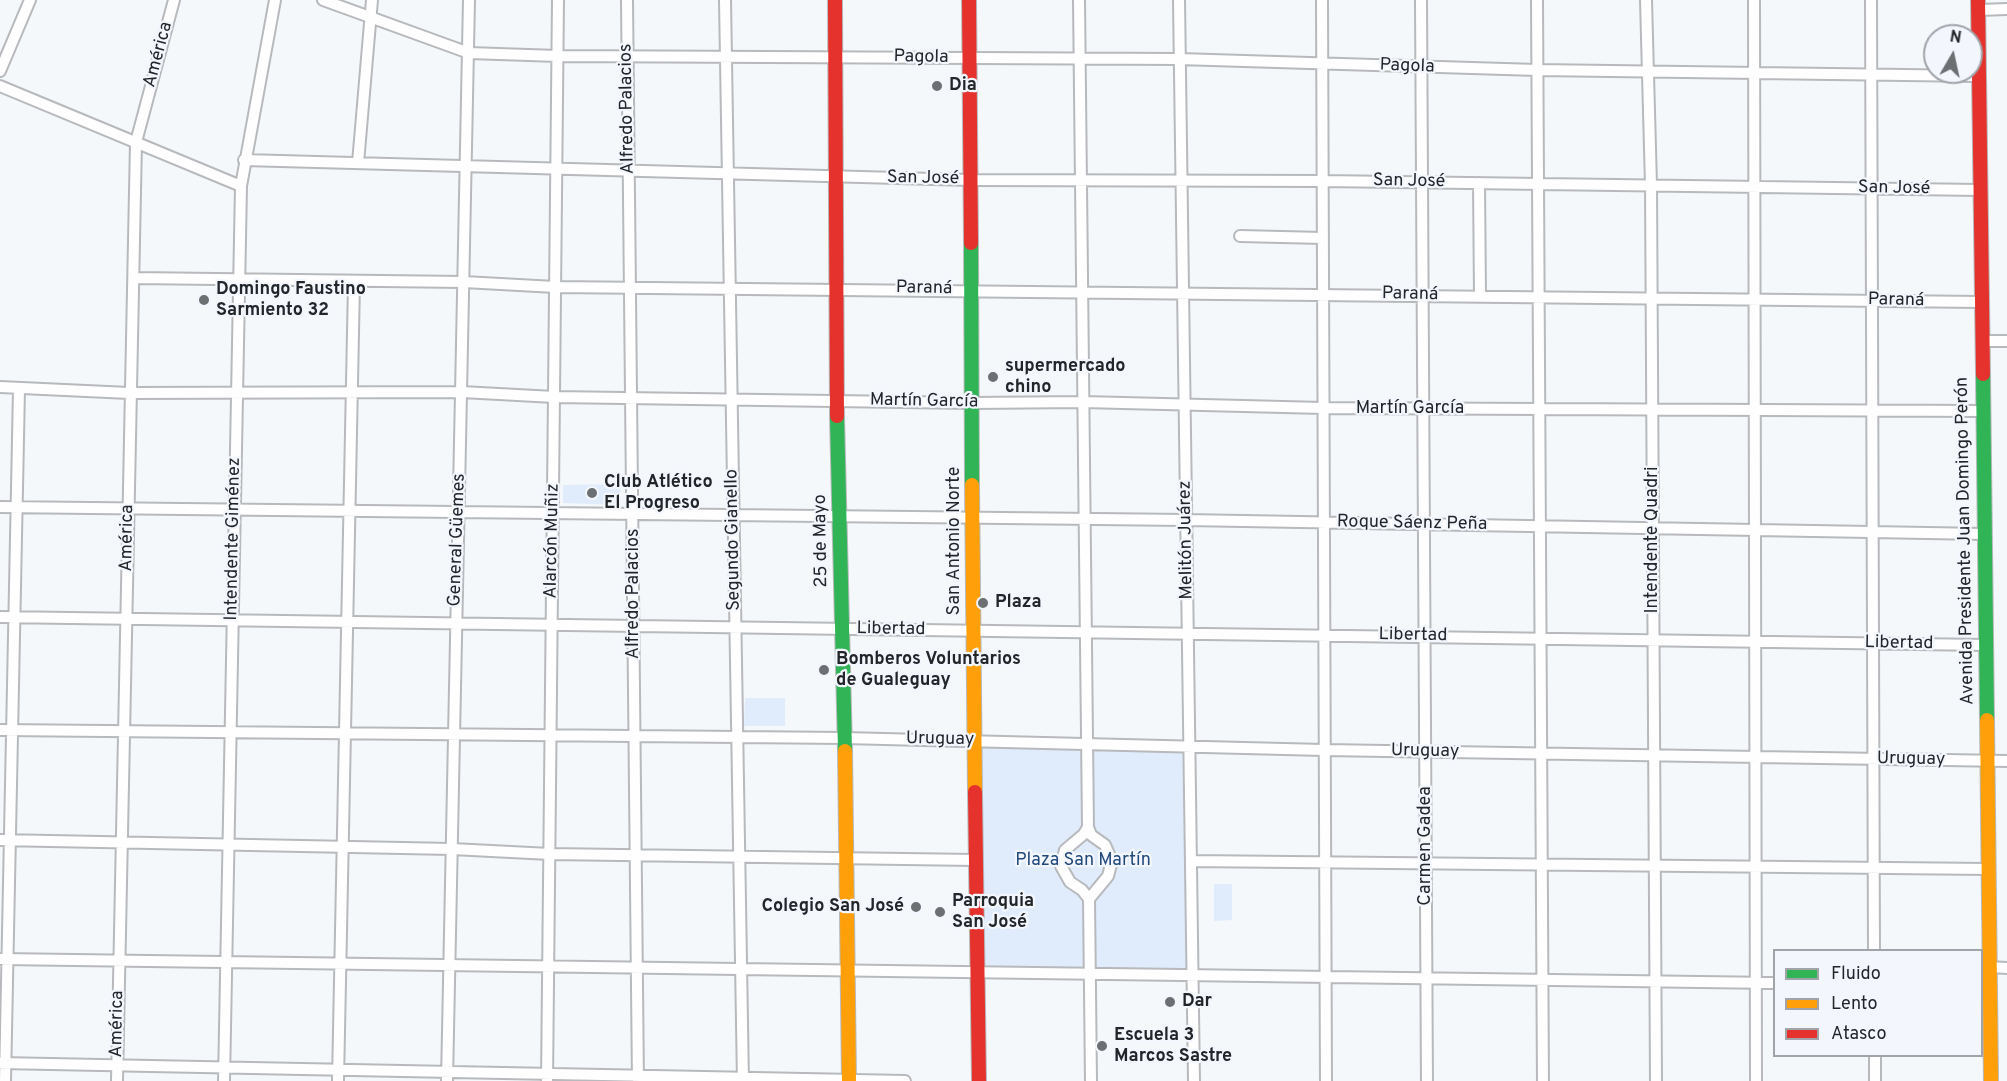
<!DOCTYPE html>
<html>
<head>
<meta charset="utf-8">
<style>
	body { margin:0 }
	#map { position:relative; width:2007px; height:1081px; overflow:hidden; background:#f5f8fb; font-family:Overpass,sans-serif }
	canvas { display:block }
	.legend { position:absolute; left:1773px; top:949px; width:210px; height:108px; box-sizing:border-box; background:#f3f7fd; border:2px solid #a0a3a8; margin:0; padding:8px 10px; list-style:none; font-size:18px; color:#232629 }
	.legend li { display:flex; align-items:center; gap:12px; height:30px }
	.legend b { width:30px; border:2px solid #a0a3a8 }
	.north { position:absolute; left:1923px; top:24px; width:60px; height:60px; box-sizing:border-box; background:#f3f7fd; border:2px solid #a0a3a8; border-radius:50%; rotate:9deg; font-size:16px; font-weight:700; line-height:24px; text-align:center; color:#232629 }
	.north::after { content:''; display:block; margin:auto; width:21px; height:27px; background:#6c7072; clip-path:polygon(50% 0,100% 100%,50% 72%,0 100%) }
</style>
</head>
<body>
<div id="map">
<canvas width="2007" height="1081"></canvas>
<ul class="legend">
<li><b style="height:8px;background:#30b455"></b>Fluido</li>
<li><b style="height:8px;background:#ff9f0a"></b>Lento</li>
<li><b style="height:8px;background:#e5322d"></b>Atasco</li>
</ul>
<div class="north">N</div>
</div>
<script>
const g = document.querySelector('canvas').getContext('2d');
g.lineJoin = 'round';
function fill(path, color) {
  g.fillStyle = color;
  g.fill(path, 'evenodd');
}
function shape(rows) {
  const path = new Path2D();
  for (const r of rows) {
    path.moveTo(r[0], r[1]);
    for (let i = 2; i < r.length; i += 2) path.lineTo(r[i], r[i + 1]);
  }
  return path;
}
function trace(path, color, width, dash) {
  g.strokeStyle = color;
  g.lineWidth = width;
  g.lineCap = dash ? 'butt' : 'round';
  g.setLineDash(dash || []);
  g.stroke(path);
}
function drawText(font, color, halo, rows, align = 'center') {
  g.font = font + ' Overpass,sans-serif';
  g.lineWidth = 4.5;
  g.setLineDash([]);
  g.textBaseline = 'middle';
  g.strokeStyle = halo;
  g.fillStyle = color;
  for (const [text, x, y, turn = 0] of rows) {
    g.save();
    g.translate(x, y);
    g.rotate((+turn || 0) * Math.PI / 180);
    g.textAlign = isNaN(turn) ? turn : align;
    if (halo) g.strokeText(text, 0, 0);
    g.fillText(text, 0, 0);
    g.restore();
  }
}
const green = shape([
	[620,484,621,501,619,505,563,503,563,485],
	[745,698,785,698,785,726,744,726],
	[976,741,1189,746,1192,975,976,972],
	[1214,884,1232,884,1232,920,1214,921]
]);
const street = shape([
	[323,0,469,53,558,56,1179,59,1537,70,1978,76],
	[627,0,638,1081],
	[725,0,743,1081],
	[1079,0,1088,827,1084,834,1065,850,1061,866,1070,882,1082,890,1089,899,1091,1081],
	[1179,0,1194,1081],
	[1322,0,1326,1081],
	[1421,0,1427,1081],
	[1537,0,1543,1081],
	[1646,0,1651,185,1656,1081],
	[1754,0,1756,1081],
	[1871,0,1874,950],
	[1979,10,2007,9],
	[0,71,30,0],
	[0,86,241,186],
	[244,160,970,180,1323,181,1980,190],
	[358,163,372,0],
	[1479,183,1480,296],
	[1240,236,1323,238],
	[134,278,464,282,555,287,1981,302],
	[1982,341,2007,341],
	[0,387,129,393,462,392,554,397,972,403,1083,402,1323,408,1982,411],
	[0,507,1186,520,1984,534],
	[0,617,1985,645],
	[0,730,844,738,1324,750,2007,761],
	[1088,827,1091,835,1105,845,1112,861,1108,876,1089,899],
	[0,840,452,849,550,854,975,860],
	[1191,861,1988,869],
	[0,959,1774,983],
	[1989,967,2007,968],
	[1875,1056,1875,1081],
	[0,1063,905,1081],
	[5,1081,19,389],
	[117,1081,136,142,174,0],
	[224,1081,241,186,275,0],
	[338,1081,354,283],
	[447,1081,469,0],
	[547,1081,558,0]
]);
const fast = shape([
	[971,243,972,485],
	[1983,374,1987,720],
	[837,416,845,751]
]);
const slow = shape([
	[972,485,975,792],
	[1987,720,1991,1081],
	[845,751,849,1081]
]);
const jam = shape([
	[835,0,837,416],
	[969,0,971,243],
	[1978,0,1983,374],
	[975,792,979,1081]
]);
const markers = [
	[937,86,6,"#6c7072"],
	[204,300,6,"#6c7072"],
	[993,377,6,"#6c7072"],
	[592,493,6,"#6c7072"],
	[983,603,6,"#6c7072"],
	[824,670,6,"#6c7072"],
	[916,907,6,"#6c7072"],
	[940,912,6,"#6c7072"],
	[1170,1002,6,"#6c7072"],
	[1102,1046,6,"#6c7072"]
];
const streetNames = [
	["América",159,55,-75],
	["Pagola",921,58,1],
	["Pagola",1407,67,2],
	["Alfredo Palacios",628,109,-91],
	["San José",923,179,1],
	["San José",1409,182,1],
	["San José",1894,189,1],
	["Paraná",924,289,1],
	["Paraná",1410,295,1],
	["Paraná",1896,301,1],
	["Martín García",924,402,1],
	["Martín García",1410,409],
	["Roque Sáenz Peña",1412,524,1],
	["América",128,538,-89],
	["Intendente Giménez",234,539,-89],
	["General Güemes",458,540,-88],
	["Segundo Gianello",734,540,-91],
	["Melitón Juárez",1187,540,-91],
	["Intendente Quadri",1653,540,-90],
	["Alarcón Muñiz",553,541,-89],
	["25 de Mayo",822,541,-91],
	["San Antonio Norte",955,541,-90],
	["Avenida Presidente Juan Domingo Perón",1966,541,-91],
	["Alfredo Palacios",634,594,-90],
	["Libertad",891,630,1],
	["Libertad",1413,636,1],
	["Libertad",1899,644,1],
	["Uruguay",940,740,1],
	["Uruguay",1425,752,1],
	["Uruguay",1911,760,1],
	["Carmen Gadea",1426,846,-90],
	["América",118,1024,-89]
];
const poiNames = [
	["Dia",949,86],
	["Domingo Faustino",216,290],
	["Sarmiento 32",216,311],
	["supermercado",1005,367],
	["chino",1005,388],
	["Club Atlético",604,483],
	["El Progreso",604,504],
	["Plaza",995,603],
	["Bomberos Voluntarios",836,660],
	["de Gualeguay",836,681],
	["Parroquia",952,902],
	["San José",952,923],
	["Colegio San José",904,907,"right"],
	["Dar",1182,1002],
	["Escuela 3",1114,1036],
	["Marcos Sastre",1114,1057]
];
const parkNames = [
	["Plaza San Martín",1083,861]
];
fill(green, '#e0ecfc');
trace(street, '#b7b9bc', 14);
trace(fast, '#b7b9bc', 16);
trace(slow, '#b7b9bc', 16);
trace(jam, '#b7b9bc', 16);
trace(street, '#fefefe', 10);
trace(fast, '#30b455', 14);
trace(slow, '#ff9f0a', 14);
trace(jam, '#e5322d', 14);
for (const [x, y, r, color] of markers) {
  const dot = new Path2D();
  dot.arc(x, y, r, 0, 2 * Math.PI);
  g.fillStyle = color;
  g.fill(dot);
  trace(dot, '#f3f7fd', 2);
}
drawText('18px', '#232629', '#f3f7fd', streetNames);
drawText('bold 18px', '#232629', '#f3f7fd', poiNames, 'left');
drawText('18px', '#22497c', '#f3f7fd', parkNames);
</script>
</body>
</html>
